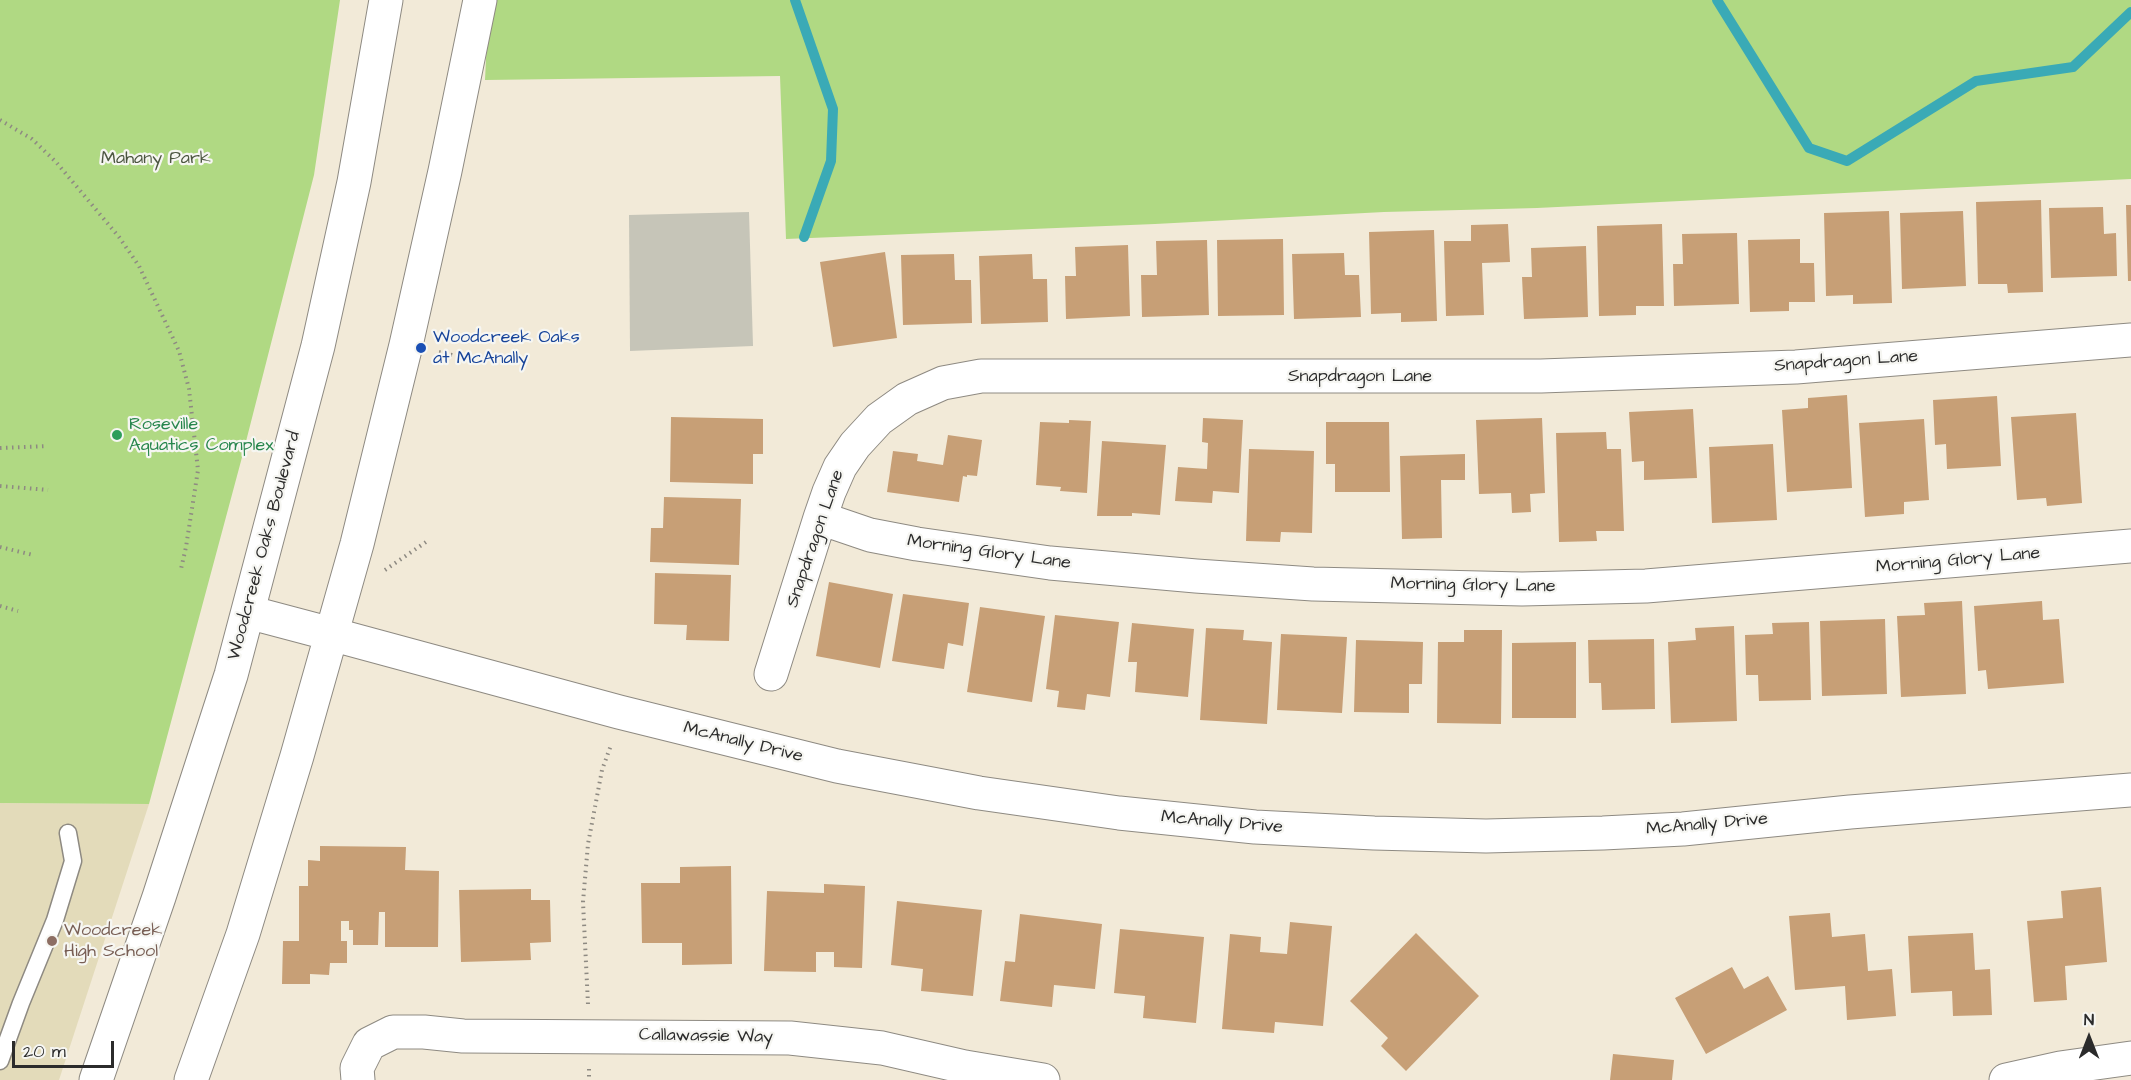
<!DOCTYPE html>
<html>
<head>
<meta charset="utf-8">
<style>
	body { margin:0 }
	#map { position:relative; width:2131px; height:1080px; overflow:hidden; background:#f2ead8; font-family:"Architects Daughter",sans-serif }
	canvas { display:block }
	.north { position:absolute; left:2059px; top:1008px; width:60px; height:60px; -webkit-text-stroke:4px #f6f6f2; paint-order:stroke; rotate:0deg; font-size:16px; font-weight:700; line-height:24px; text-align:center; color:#2b2b2b }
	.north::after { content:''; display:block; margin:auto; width:21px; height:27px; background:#2b2b2b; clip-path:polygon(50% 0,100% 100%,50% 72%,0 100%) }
	.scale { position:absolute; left:12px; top:1041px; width:102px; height:27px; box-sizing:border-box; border:3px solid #2b2b2b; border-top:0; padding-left:8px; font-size:18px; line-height:21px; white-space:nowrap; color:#2b2b2b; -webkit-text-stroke:4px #f6f6f2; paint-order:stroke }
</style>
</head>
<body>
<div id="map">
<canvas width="2131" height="1080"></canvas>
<div class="north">N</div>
<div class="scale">20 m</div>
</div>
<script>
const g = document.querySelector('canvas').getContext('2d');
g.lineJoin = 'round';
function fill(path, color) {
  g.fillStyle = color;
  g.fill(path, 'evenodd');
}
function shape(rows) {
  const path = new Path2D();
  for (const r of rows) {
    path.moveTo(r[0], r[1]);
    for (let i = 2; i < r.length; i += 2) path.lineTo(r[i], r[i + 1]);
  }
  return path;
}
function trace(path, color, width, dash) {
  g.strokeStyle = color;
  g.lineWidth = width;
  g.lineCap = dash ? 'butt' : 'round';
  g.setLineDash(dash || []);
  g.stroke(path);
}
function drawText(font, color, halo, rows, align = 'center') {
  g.font = font + ' "Architects Daughter",sans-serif';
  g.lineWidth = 4.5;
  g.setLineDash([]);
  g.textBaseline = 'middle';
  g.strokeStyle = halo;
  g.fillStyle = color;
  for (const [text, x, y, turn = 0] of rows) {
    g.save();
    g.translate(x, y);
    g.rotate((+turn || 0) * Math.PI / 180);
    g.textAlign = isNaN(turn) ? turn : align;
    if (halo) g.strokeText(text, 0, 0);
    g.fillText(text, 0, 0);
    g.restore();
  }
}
const built = shape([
	[0,803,149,804,59,1080,0,1080]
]);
const industrial = shape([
	[749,212,753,346,630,351,629,215]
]);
const green = shape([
	[0,0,340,0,314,175,241,461,149,804,0,803],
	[491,0,2131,0,2131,179,1537,208,1384,212,1155,224,786,239,780,76,485,80,488,18]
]);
const stream = shape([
	[795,0,833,109,831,161,804,237],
	[1717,0,1809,148,1847,161,1976,81,2073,67,2131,12]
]);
const building = shape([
	[2041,200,2043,292,2008,293,2007,284,1978,284,1976,202],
	[2126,205,2131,205,2131,281,2128,281],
	[2103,207,2104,234,2116,233,2117,276,2051,278,2049,208],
	[1889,211,1892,303,1853,304,1853,295,1826,296,1824,213],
	[1963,211,1966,286,1902,289,1900,213],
	[1508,224,1510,262,1482,263,1484,315,1446,316,1444,241,1471,241,1471,225],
	[1662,224,1664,306,1636,306,1636,315,1599,316,1597,226],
	[1434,230,1437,321,1401,322,1401,313,1371,314,1369,232],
	[1737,233,1739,304,1674,306,1673,264,1683,264,1682,234],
	[1283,239,1284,315,1218,316,1217,240],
	[1800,239,1800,263,1814,263,1815,302,1789,302,1789,311,1750,312,1748,240],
	[1207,240,1209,315,1142,317,1141,275,1157,275,1156,241],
	[1128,245,1130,316,1066,319,1065,276,1076,276,1075,247],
	[1586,246,1588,317,1524,319,1522,277,1532,277,1531,248],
	[885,252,897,338,833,347,820,262],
	[1344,253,1345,275,1359,275,1361,317,1294,319,1292,254],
	[954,254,955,280,971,280,972,323,903,325,901,255],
	[1032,254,1033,279,1047,279,1048,322,981,324,979,256],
	[1847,395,1852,488,1787,492,1782,410,1808,408,1808,398],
	[1997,396,2001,466,1947,469,1946,444,1935,445,1933,400],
	[1693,409,1697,478,1644,480,1644,461,1632,462,1629,412],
	[2076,413,2082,503,2047,506,2046,498,2017,500,2011,417],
	[671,417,763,419,763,454,753,454,753,484,670,482],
	[1203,418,1243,420,1239,493,1213,491,1212,503,1175,501,1178,467,1207,469,1208,443,1202,442],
	[1542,418,1545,493,1530,494,1531,512,1512,513,1511,493,1479,494,1476,420],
	[1924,419,1929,500,1904,502,1904,514,1865,517,1859,423],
	[1069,420,1091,421,1087,493,1060,491,1061,487,1036,485,1040,422,1069,423],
	[1326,422,1389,422,1390,492,1335,492,1335,464,1326,464],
	[1606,432,1607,449,1621,449,1624,531,1596,531,1597,541,1559,542,1556,433],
	[948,435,982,440,977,476,967,475,967,477,963,476,959,502,887,492,893,451,918,454,917,461,943,465],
	[1102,441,1166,445,1160,515,1132,513,1132,516,1097,516],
	[1773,444,1777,520,1712,523,1709,447],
	[1249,449,1314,451,1312,533,1281,532,1280,542,1246,541],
	[1465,454,1465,480,1441,480,1442,538,1402,539,1400,456],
	[664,497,741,499,739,565,650,562,651,528,663,528],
	[655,573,731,575,729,641,686,640,687,625,654,624],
	[829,582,893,594,880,668,816,656],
	[903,594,969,603,963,646,948,643,944,669,892,661],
	[1962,601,1966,694,1901,697,1897,616,1925,615,1924,603],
	[2042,601,2043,620,2059,619,2064,683,1988,689,1986,670,1978,671,1974,606],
	[980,607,1045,616,1032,702,967,692],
	[1055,615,1119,622,1110,697,1087,694,1085,710,1057,707,1059,691,1046,689],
	[1885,619,1887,694,1822,696,1820,621],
	[1809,622,1811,700,1759,701,1758,675,1746,675,1745,635,1773,634,1772,623],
	[1132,623,1194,629,1188,697,1135,692,1137,662,1128,662],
	[1734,626,1737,721,1671,723,1668,642,1696,640,1695,628],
	[1206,628,1244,630,1243,640,1272,642,1267,724,1200,720],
	[1464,630,1502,630,1501,724,1437,723,1438,642,1464,642],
	[1281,634,1347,637,1342,713,1277,710],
	[1654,639,1655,709,1602,710,1601,683,1589,683,1588,640],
	[1356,640,1423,642,1422,684,1409,684,1409,713,1354,712],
	[1576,642,1576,718,1512,718,1512,643],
	[320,846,406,847,405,870,439,871,438,947,385,947,385,912,379,912,378,945,353,945,353,930,349,930,349,921,341,921,341,941,347,941,347,963,330,963,329,975,310,974,310,984,282,984,283,941,299,941,299,886,308,886,308,860,320,861],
	[731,866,732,964,682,965,682,943,642,943,641,883,680,883,680,867],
	[824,884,865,886,862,968,834,967,834,952,816,952,816,972,764,971,767,891,824,893],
	[2101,887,2107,962,2065,966,2067,1000,2034,1002,2027,921,2063,918,2061,891],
	[531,889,531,900,550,900,551,942,530,943,531,960,461,962,459,890],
	[897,901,982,910,973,996,921,991,923,969,891,965],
	[1830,913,1832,937,1865,934,1868,971,1892,969,1896,1016,1847,1020,1845,986,1795,990,1789,916],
	[1020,914,1102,924,1095,989,1054,985,1052,1007,1000,1001,1005,961,1015,962],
	[1290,922,1332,926,1323,1026,1275,1022,1274,1033,1222,1029,1230,934,1261,937,1260,952,1287,954],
	[1120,929,1204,937,1196,1023,1143,1018,1145,996,1114,993],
	[1416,933,1479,996,1406,1071,1381,1046,1388,1038,1350,1001],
	[1973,933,1975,970,1990,969,1992,1015,1953,1016,1952,991,1911,993,1908,936],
	[1732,967,1744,989,1768,976,1787,1010,1706,1054,1675,998],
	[1613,1054,1674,1060,1672,1080,1610,1080]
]);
const path = shape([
	[0,120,32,139,56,162,119,237,139,266,179,351,189,389,198,470,186,547,181,569],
	[439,352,470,359],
	[0,448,47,446],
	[0,486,48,490],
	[0,547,33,555],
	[385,570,429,540],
	[0,606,18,611],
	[588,1004,583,902,588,844,602,770,611,745],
	[589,1069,589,1080]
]);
const service = shape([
	[0,1061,21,1003,55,920,73,861,68,833]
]);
const minor = shape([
	[820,518,870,535,917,544,1050,563,1196,576,1313,584,1522,589,1646,586,2131,546],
	[771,674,820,518,829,492,840,467,855,445,879,419,907,399,943,383,981,376,1541,376,1796,367,2131,340],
	[358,1080,357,1068,369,1044,393,1032,424,1032,463,1036,790,1038,882,1048,965,1067,1043,1080],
	[2006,1080,2060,1068,2131,1058]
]);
const tertiary = shape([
	[331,634,619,712,837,766,979,793,1119,813,1255,827,1374,833,1486,836,1603,833,1683,829,1850,812,2131,790]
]);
const secondary = shape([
	[248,612,331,634],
	[96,1080,159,897,231,675,318,346,354,182,386,0],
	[191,1080,243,934,297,756,357,544,406,345,445,171,480,0]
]);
const markers = [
	[421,348,6,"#1a4fb4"],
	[117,435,6,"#2e9e5b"],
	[52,941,6,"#8d6e63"]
];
const parkNames = [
	["Mahany Park",156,159]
];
const transitNames = [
	["Woodcreek Oaks",433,338],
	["at McAnally",433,359]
];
const streetNames = [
	["Snapdragon Lane",1846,362,-4],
	["Snapdragon Lane",1360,377],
	["Snapdragon Lane",816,539,-71],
	["Woodcreek Oaks Boulevard",265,546,-75],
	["Morning Glory Lane",989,553,8],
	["Morning Glory Lane",1958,561,-5],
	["Morning Glory Lane",1473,586,1],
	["McAnally Drive",743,743,14],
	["McAnally Drive",1222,823,5],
	["McAnally Drive",1707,825,-5],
	["Callawassie Way",706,1037,1]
];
const leisureNames = [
	["Roseville",129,425],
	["Aquatics Complex",129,446]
];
const educationNames = [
	["Woodcreek",64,931],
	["High School",64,952]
];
fill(built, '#e3dbba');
fill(industrial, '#c6c5b8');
fill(green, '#b0d983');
trace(stream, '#3aaab6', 10);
fill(building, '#c79f76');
trace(service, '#8e8a82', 19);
trace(minor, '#8e8a82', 35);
trace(tertiary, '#8e8a82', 35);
trace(secondary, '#8e8a82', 35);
trace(path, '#8e8a82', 4, [1.5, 4.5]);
trace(service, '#fff', 16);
trace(minor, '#fff', 33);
trace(tertiary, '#fff', 33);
trace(secondary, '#fff', 33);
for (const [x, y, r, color] of markers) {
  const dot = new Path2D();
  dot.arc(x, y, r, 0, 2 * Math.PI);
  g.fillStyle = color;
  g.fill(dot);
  trace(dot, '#f6f6f2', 2);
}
drawText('18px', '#4c5641', '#f6f6f2', parkNames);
drawText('18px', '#164399', '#f6f6f2', transitNames, 'left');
drawText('18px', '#2b2b2b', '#f6f6f2', streetNames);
drawText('18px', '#27864d', '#f6f6f2', leisureNames, 'left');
drawText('18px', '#785e54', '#f6f6f2', educationNames, 'left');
</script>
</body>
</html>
